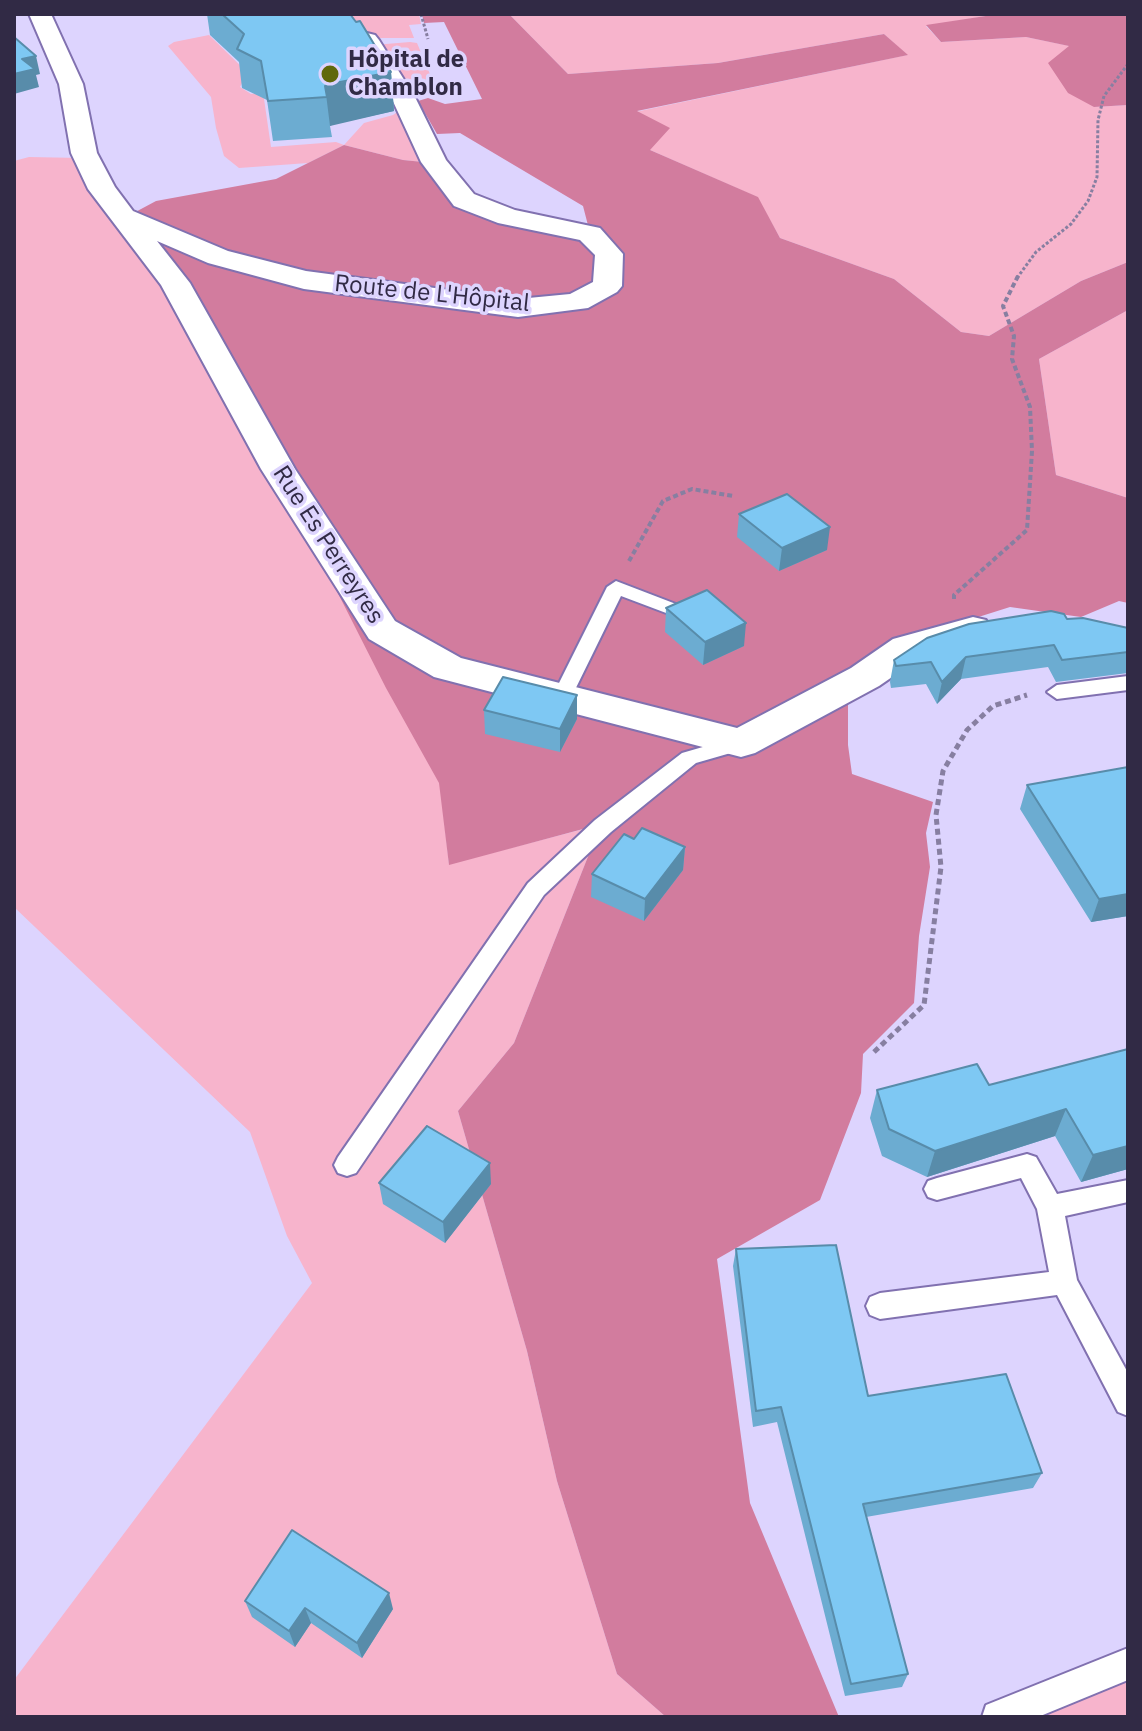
<!DOCTYPE html>
<html>
<head>
<meta charset="utf-8">
<style>
	body { margin:0 }
	#map { position:relative; width:1142px; height:1731px; overflow:hidden; background:#ddd4fe; font-family:"IBM Plex Sans",sans-serif }
	canvas { display:block }
	.frame { position:absolute; inset:0; border:16px solid #312a45; pointer-events:none }
</style>
</head>
<body>
<div id="map">
<canvas width="1142" height="1731"></canvas>
<div class="frame"></div>
</div>
<script>
const g = document.querySelector('canvas').getContext('2d');
g.lineJoin = 'round';
function fill(path, color) {
  g.fillStyle = color;
  g.fill(path, 'evenodd');
}
function shape(rows) {
  const path = new Path2D();
  for (const r of rows) {
    path.moveTo(r[0], r[1]);
    for (let i = 2; i < r.length; i += 2) path.lineTo(r[i], r[i + 1]);
  }
  return path;
}
function trace(path, color, width, dash) {
  g.strokeStyle = color;
  g.lineWidth = width;
  g.lineCap = dash ? 'butt' : 'round';
  g.setLineDash(dash || []);
  g.stroke(path);
}
function drawText(font, color, halo, rows, align = 'center') {
  g.font = font + ' "IBM Plex Sans",sans-serif';
  g.lineWidth = 7;
  g.setLineDash([]);
  g.textBaseline = 'middle';
  g.strokeStyle = halo;
  g.fillStyle = color;
  for (const [text, x, y, turn = 0] of rows) {
    g.save();
    g.translate(x, y);
    g.rotate((+turn || 0) * Math.PI / 180);
    g.textAlign = isNaN(turn) ? turn : align;
    if (halo) g.strokeText(text, 0, 0);
    g.fillText(text, 0, 0);
    g.restore();
  }
}
const green = shape([
	[328,14,419,14,421,24,409,25,414,38,345,38],
	[509,14,999,14,926,26,941,42,1026,37,1070,46,1094,107,1128,105,1128,262,1081,281,989,336,961,332,894,279,780,238,757,197,650,150,635,112,907,55,884,34,718,63,568,74],
	[209,35,253,78,244,79,240,87,251,94,263,92,271,147,336,142,344,145,364,123,393,115,406,106,433,163,403,160,344,145,308,163,239,168,224,156,216,128,211,97,168,46,174,42],
	[410,42,417,43,432,79,403,92,374,45],
	[29,157,81,158,125,218,278,475,440,783,449,864,584,829,591,849,514,1043,458,1111,527,1351,557,1481,617,1674,666,1717,14,1717,14,1680,312,1283,287,1236,250,1132,14,907,14,161],
	[1128,310,1128,498,1056,475,1039,359],
	[1128,1681,1128,1717,1041,1717]
]);
const forest = shape([
	[422,14,509,14,568,74,718,63,884,34,908,55,637,111,670,128,650,150,758,197,780,238,894,279,961,332,989,336,1081,281,1128,262,1128,310,1039,359,1056,475,1128,498,1128,603,1119,601,1081,617,1010,607,931,632,848,674,848,745,852,774,933,802,926,833,930,867,919,936,914,1003,863,1054,861,1093,820,1200,717,1259,750,1503,839,1717,666,1717,617,1674,557,1481,527,1351,458,1111,514,1043,591,849,583,829,449,865,439,783,386,688,278,475,128,216,156,201,276,179,344,145,403,160,433,163,462,200,590,233,583,206,460,133,437,134,418,101,428,98,445,104,482,99,444,22,424,23],
	[999,14,1128,14,1128,105,1094,107,1068,93,1048,63,1069,46,1026,37,941,42,926,25]
]);
const pathFar2 = shape([
	[421,14,428,39],
	[1017,278,1036,252,1071,224,1088,201,1097,177,1098,120,1104,96,1128,64]
]);
const pathFar1 = shape([
	[629,561,663,501,692,489,733,496],
	[954,599,954,595,1027,530,1032,451,1030,407,1012,359,1014,336,1003,306,1018,276]
]);
const path = shape([
	[874,1052,924,1005,941,867,936,815,943,771,967,730,993,706,1027,695]
]);
const service = shape([
	[616,581,689,609,691,613,682,619,621,596,569,702,555,702,552,697,607,587,616,581],
	[1128,676,1128,690,1057,699,1047,692,1057,685,1128,676],
	[741,736,748,738,751,743,748,748,696,763,611,832,544,895,356,1173,347,1176,338,1173,334,1165,338,1157,528,883,595,820,682,753,741,736],
	[1027,1154,1036,1157,1057,1194,1128,1180,1128,1202,1065,1216,1077,1280,1128,1373,1128,1416,1118,1412,1057,1295,880,1319,870,1315,866,1306,870,1297,880,1293,1049,1272,1037,1209,1021,1178,937,1200,928,1197,924,1189,928,1181,937,1178,1027,1154],
	[1128,1648,1128,1680,1038,1717,982,1717,986,1705,1128,1648]
]);
const minor = shape([
	[29,14,51,14,83,84,97,153,115,187,133,211,228,251,306,271,518,299,570,294,593,282,595,255,580,240,498,223,454,206,421,162,391,97,355,40,359,35,367,33,375,35,379,40,415,97,446,160,474,194,515,210,600,228,623,254,622,286,617,292,588,308,518,317,304,289,208,263,157,241,190,283,295,469,395,621,461,658,737,728,851,668,893,639,973,617,986,620,992,629,986,638,921,657,879,686,755,753,741,757,434,677,369,639,261,469,161,285,88,189,71,153,59,84,29,14]
]);
const wall = shape([
	[207,14,350,14,391,72,394,111,334,124,330,126,332,137,273,141,267,100,242,88,239,62,210,35],
	[739,514,827,550,779,571,737,537],
	[666,608,744,646,703,665,665,632],
	[1067,619,1128,628,1128,673,1056,682,1048,667,961,679,937,704,926,684,891,688,890,682,894,660],
	[484,710,577,719,560,752,485,734],
	[1128,767,1128,916,1091,922,1020,809,1027,785],
	[634,839,685,847,683,870,644,921,591,897,592,874],
	[1128,1049,1128,1169,1081,1182,1055,1136,927,1177,882,1156,870,1118,877,1090,989,1085],
	[379,1183,491,1184,445,1243,383,1204],
	[736,1249,868,1396,1042,1473,1033,1488,866,1517,908,1674,902,1687,845,1696,777,1422,753,1427,733,1266],
	[245,1601,393,1609,362,1658,311,1623,295,1647,252,1617]
]);
const shadedWall = shape([
	[36,56,40,74,36,75,39,87,14,94,14,74,22,59],
	[391,72,394,111,330,126,325,86],
	[830,527,827,550,779,571,782,548],
	[746,623,744,646,703,665,705,642],
	[966,657,961,679,937,704,942,682],
	[577,695,577,719,560,752,560,729],
	[685,847,683,870,644,921,645,899],
	[1128,894,1128,916,1091,922,1099,899],
	[1066,1109,1055,1136,927,1177,935,1151],
	[1128,1146,1128,1169,1081,1182,1093,1155],
	[490,1163,491,1184,445,1243,443,1222],
	[389,1593,393,1609,362,1658,357,1643],
	[305,1608,311,1623,295,1647,289,1631]
]);
const building = shape([
	[222,14,350,14,356,22,360,21,391,72,330,84,325,86,327,97,268,101,261,61,237,49,244,34,222,14],
	[14,37,36,56,22,59,35,69,14,74,14,37],
	[787,494,830,527,782,548,739,514,787,494],
	[707,590,746,623,705,642,666,608,707,590],
	[1051,611,1064,614,1067,619,1083,618,1128,628,1128,652,1062,660,1054,645,966,657,942,682,931,662,896,666,894,660,927,638,969,624,1051,611],
	[503,677,577,695,560,729,484,710,503,677],
	[1128,767,1128,894,1099,899,1027,785,1128,767],
	[642,828,685,847,645,899,592,874,624,834,634,839,642,828],
	[1128,1049,1128,1146,1093,1155,1066,1109,935,1151,889,1129,877,1090,977,1064,989,1085,1128,1049],
	[427,1126,490,1163,443,1222,379,1183,427,1126],
	[836,1245,868,1396,1006,1374,1042,1473,863,1504,908,1674,851,1684,781,1407,756,1411,736,1249,836,1245],
	[292,1530,389,1593,357,1643,305,1608,289,1631,245,1601,292,1530]
]);
const markers = [
	[330,74,10,"#60680a"]
];
const farPoinames = [
	["Hôpital de",348,60],
	["Chamblon",348,88]
];
const farStreetnames = [
	["Route de L'Hôpital",432,294,6],
	["Rue Es Perreyres",328,545,57]
];
fill(green, '#f7b4cc');
fill(forest, '#d27c9e');
trace(service, '#8171b0', 4);
trace(minor, '#8171b0', 4);
trace(pathFar2, '#877fa1', 3, [3, 2]);
trace(pathFar1, '#877fa1', 4, [5, 3]);
trace(path, '#877fa1', 5, [6, 4]);
fill(service, '#fff');
fill(minor, '#fff');
fill(wall, '#6cacd1');
fill(shadedWall, '#588caa');
fill(building, '#7ec8f3');
trace(building, '#588caa', 2);
for (const [x, y, r, color] of markers) {
  const dot = new Path2D();
  dot.arc(x, y, r, 0, 2 * Math.PI);
  g.fillStyle = color;
  g.fill(dot);
  trace(dot, '#ddd4fe', 3);
}
drawText('bold 24px', '#312a45', '#ddd4fe', farPoinames, 'left');
drawText('24px', '#312a45', '#ddd4fe', farStreetnames);
</script>
</body>
</html>
